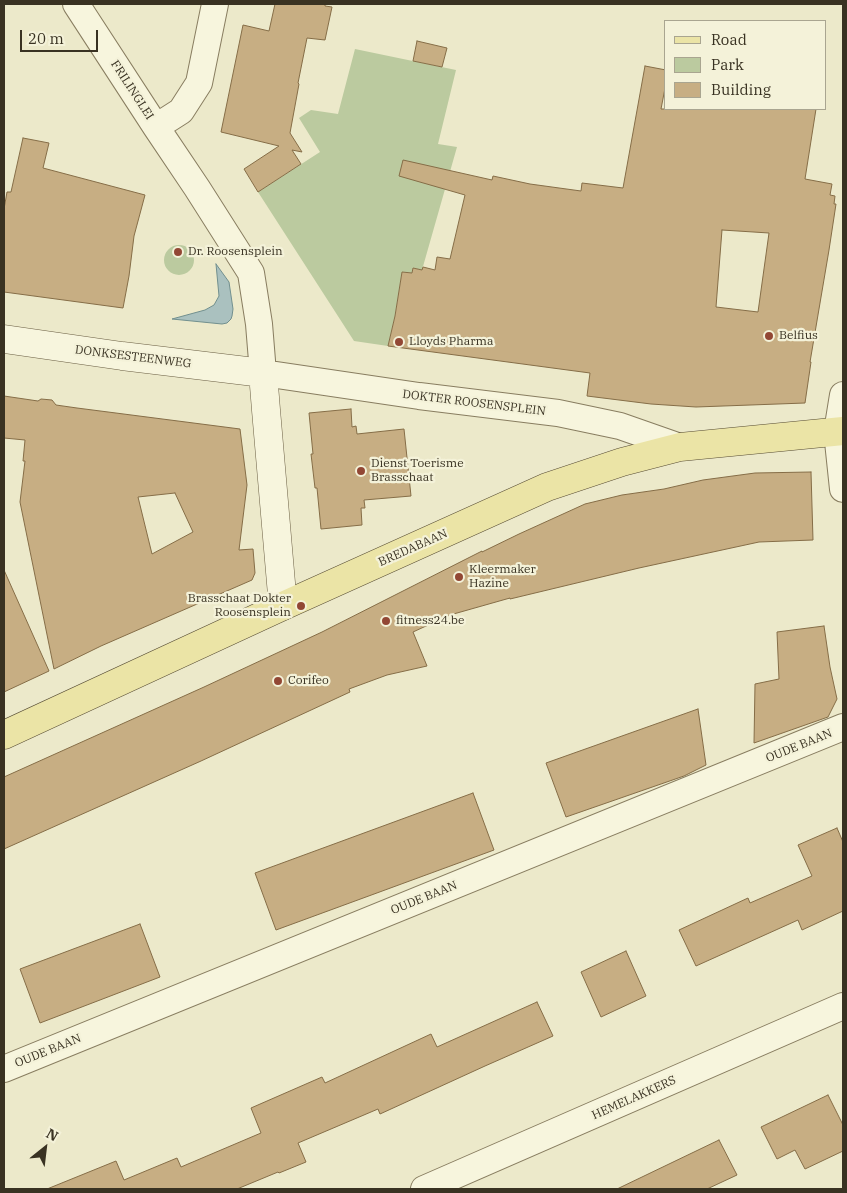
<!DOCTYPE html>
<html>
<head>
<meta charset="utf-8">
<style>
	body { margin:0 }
	#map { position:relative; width:847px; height:1193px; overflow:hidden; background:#ece9ca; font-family:"IBM Plex Serif",serif }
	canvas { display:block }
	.frame { position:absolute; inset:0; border:5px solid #393222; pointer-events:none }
	.legend { position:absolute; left:664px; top:20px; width:162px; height:90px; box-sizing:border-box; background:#f4f2d9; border:1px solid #a9a590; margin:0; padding:6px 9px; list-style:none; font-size:15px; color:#393222 }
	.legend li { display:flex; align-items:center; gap:10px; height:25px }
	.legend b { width:25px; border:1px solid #a9a590 }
	.north { position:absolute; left:20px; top:1123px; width:50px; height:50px; -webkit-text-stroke:4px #f4f2d9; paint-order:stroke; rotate:29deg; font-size:14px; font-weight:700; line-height:20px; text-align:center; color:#393222 }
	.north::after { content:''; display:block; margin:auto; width:18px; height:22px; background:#393222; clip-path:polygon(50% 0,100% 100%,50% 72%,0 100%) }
	.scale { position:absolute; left:20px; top:30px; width:78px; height:22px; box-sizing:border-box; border:2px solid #393222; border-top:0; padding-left:6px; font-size:15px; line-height:18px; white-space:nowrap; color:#393222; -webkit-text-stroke:4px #f4f2d9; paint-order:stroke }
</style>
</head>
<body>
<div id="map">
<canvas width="847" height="1193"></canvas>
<div class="frame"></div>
<ul class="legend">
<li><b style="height:6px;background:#ebe4a6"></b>Road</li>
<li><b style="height:14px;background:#bbca9f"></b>Park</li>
<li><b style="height:14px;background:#c7ae83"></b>Building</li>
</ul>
<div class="north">N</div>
<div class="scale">20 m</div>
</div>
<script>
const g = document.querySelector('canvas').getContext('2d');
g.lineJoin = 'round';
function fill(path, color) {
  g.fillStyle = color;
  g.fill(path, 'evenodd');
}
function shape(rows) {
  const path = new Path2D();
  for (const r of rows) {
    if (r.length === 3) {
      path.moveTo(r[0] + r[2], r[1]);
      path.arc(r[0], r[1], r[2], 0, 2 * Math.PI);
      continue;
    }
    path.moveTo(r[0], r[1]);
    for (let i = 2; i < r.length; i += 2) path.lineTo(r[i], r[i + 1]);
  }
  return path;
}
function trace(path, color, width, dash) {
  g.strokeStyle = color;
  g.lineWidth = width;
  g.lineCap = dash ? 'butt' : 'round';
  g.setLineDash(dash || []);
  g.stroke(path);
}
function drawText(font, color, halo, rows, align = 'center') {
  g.font = font + ' "IBM Plex Serif",serif';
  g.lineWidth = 4.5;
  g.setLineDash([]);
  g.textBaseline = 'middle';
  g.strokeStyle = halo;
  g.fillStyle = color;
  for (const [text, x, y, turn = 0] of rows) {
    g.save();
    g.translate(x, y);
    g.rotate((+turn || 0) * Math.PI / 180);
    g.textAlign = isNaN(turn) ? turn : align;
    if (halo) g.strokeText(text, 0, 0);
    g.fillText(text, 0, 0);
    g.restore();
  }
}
const green = shape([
	[355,49,456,70,438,144,457,147,422,270,413,268,412,273,402,272,395,316,388,346,354,341,258,192,320,152,299,118,311,110,338,114],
	[179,260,15]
]);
const water = shape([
	[216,264,229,282,233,309,232,316,231,319,227,323,222,324,172,319,205,310,214,305,219,296,216,264]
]);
const building = shape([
	[275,4,325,4,325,6,332,7,325,40,307,38,298,83,299,84,290,133,302,152,292,150,301,164,258,192,244,169,279,146,221,132,243,25,269,31,275,4],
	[417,41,447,48,442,67,413,61,417,41],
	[645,66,666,70,666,83,661,109,816,109,805,179,832,184,830,195,835,196,834,204,836,204,829,250,810,362,811,362,805,403,696,407,651,404,587,396,590,373,388,346,395,316,402,272,412,273,413,268,422,270,423,267,435,270,437,257,450,259,465,195,399,176,403,160,492,180,493,176,530,184,581,191,582,183,623,188,645,66],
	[722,230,769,233,758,312,716,307,722,230],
	[23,138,49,143,43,168,145,195,134,236,129,276,123,308,4,292,4,209,7,192,11,192,23,138],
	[4,396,38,401,41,399,52,400,56,405,77,408,240,429,247,485,239,550,253,549,255,573,252,580,101,646,54,669,20,502,25,461,23,461,25,440,4,438,4,396],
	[175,493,193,532,152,554,138,497,175,493],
	[351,409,352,427,356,426,357,434,404,429,411,496,364,500,365,508,361,508,362,525,321,529,317,488,315,488,311,454,313,454,309,413,351,409],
	[811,472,813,540,759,542,639,568,510,599,510,598,450,615,413,632,427,666,387,675,349,689,350,692,201,761,4,849,4,777,204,687,322,632,482,551,482,552,519,534,585,504,622,495,664,489,703,480,755,473,811,472],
	[4,570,49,671,4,692,4,570],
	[824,626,830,667,837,699,828,717,754,743,755,684,779,679,777,632,824,626],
	[698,709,706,765,684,776,566,817,546,763,698,709],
	[473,793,494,850,276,930,255,873,473,793],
	[837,828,843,842,843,911,802,930,798,920,696,966,679,930,748,898,750,903,812,876,798,845,837,828],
	[140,924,160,977,40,1023,20,969,140,924],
	[626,951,646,996,601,1017,581,972,626,951],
	[537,1002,553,1036,485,1066,380,1114,378,1109,298,1143,306,1162,279,1173,278,1172,237,1189,47,1189,116,1161,124,1180,177,1158,181,1167,261,1133,251,1108,322,1077,325,1083,431,1034,437,1047,537,1002],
	[828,1095,843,1125,843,1151,805,1169,795,1150,777,1159,761,1127,828,1095],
	[719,1140,737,1175,707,1189,617,1189,719,1140]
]);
const street = shape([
	[76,4,156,127,197,188,251,273,259,324,263,373,419,396,558,413,620,426,680,447],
	[156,127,181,111,199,83,215,4],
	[843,395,837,432,843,489],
	[4,1069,843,727],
	[424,1189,843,1006]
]);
const secondary = shape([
	[4,339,122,356,263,373,266,410,283,606]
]);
const primary = shape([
	[4,735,283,606,547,487,622,462,680,447,843,431]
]);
const markers = [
	[178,252,5,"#924734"],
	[769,336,5,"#924734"],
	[399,342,5,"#924734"],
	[361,471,5,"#924734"],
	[459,577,5,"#924734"],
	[301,606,5,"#924734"],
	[386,621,5,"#924734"],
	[278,681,5,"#924734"]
];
const streetNames = [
	["FRILINGLEI",132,90,57],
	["DONKSESTEENWEG",133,357,7],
	["DOKTER ROOSENSPLEIN",474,403,7],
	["BREDABAAN",413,548,-24],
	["OUDE BAAN",799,746,-22],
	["OUDE BAAN",424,898,-22],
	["OUDE BAAN",48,1051,-22],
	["HEMELAKKERS",634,1098,-24]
];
const poiNames = [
	["Dr. Roosensplein",188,252],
	["Belfius",779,336],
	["Lloyds Pharma",409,342],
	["Dienst Toerisme",371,464],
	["Brasschaat",371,478],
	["Kleermaker",469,570],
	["Hazine",469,584],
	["Brasschaat Dokter",291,599,"right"],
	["Roosensplein",291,613,"right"],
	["fitness24.be",396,621],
	["Corifeo",288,681]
];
fill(green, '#bbca9f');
fill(water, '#aac1bf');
trace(water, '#718f8e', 1);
fill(building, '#c7ae83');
trace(building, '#856d47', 1);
trace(street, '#887d60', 28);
trace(secondary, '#6a5e43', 29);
trace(primary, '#564b33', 29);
trace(street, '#f7f5dd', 26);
trace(secondary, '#f7f5dd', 28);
trace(primary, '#ebe4a6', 28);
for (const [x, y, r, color] of markers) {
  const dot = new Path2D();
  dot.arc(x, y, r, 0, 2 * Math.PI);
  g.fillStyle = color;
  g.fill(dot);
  trace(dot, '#f4f2d9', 2);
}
drawText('12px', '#393222', '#f4f2d9', streetNames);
drawText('12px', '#393222', '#f4f2d9', poiNames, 'left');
</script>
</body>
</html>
